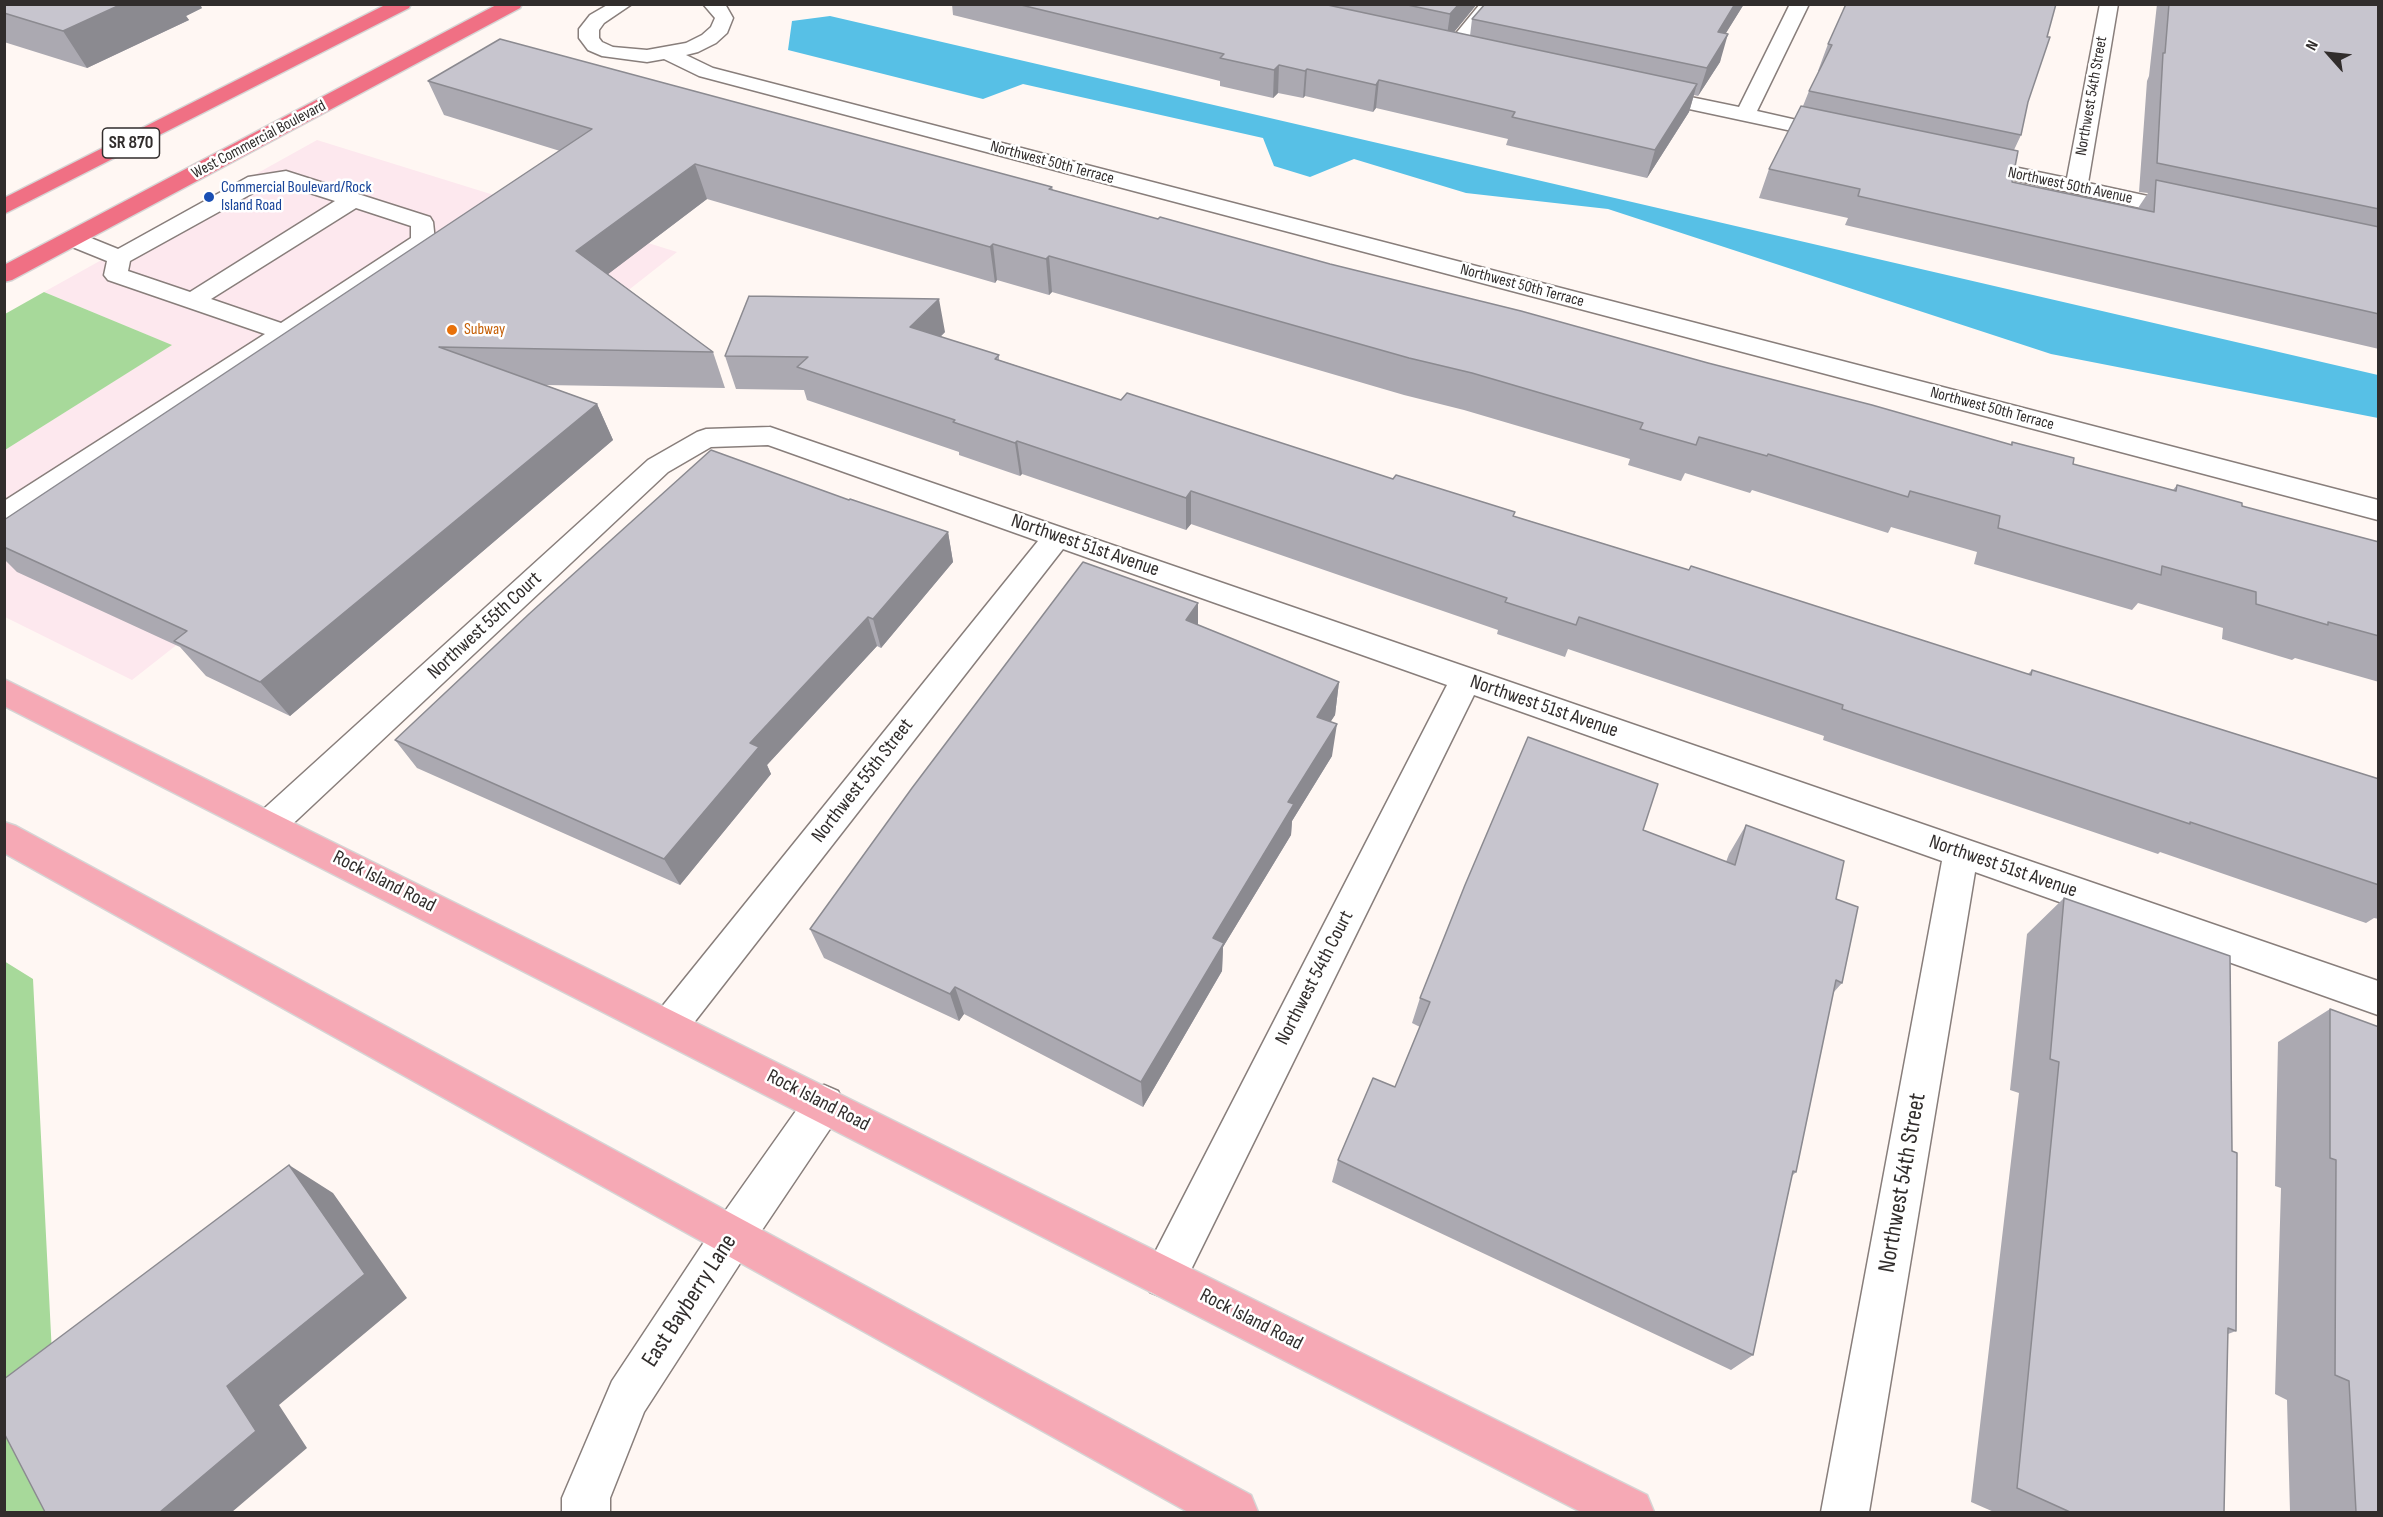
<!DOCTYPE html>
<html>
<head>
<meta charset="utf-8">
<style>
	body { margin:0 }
	#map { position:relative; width:2383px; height:1517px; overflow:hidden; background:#fff7f3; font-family:"Sofia Sans Condensed",sans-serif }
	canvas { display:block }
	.frame { position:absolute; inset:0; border:6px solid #312d2c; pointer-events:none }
	.north { position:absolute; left:2299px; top:24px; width:60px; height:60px; -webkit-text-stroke:4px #fff; paint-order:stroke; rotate:297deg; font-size:16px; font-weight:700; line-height:24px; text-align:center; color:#312d2c }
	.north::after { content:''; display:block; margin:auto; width:21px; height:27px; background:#312d2c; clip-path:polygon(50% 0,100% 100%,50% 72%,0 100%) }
</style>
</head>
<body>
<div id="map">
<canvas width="2383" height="1517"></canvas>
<div class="frame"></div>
<div class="north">N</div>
</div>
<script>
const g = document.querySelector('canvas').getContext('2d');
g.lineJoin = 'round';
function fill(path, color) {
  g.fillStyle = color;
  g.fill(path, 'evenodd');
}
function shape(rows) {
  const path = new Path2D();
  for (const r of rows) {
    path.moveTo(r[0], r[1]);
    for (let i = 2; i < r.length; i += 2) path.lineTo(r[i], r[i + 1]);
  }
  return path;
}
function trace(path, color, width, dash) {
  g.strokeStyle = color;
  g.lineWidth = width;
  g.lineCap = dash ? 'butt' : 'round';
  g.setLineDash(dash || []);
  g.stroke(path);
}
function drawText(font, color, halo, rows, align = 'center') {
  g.font = font + ' "Sofia Sans Condensed",sans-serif';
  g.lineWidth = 5;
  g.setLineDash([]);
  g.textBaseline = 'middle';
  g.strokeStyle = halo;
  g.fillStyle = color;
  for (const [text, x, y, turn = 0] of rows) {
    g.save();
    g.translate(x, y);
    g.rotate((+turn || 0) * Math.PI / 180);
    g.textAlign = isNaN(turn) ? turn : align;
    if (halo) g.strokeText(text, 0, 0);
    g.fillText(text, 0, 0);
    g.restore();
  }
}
const commercial = shape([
	[317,140,677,252,132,680,5,617,5,450,171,345,44,292]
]);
const green = shape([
	[44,292,172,345,5,450,5,314],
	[4,961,33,979,60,1512,5,1512]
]);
const water = shape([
	[830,16,2378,375,2378,418,2051,354,1608,209,1466,193,1354,159,1310,177,1274,166,1263,138,1023,84,983,99,788,50,792,21]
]);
const minor = shape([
	[609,4,632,4,604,23,599,30,599,38,602,42,613,47,647,50,686,43,702,35,711,27,715,18,703,4,725,4,733,18,727,33,716,43,698,52,686,55,713,68,2378,500,2378,520,699,76,664,59,647,62,602,56,588,50,579,38,579,29,590,15,609,4],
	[1480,4,1499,4,1458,56,1444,56,1441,52,1444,48,1480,4],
	[1790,4,1809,4,1757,111,1841,130,1845,134,1841,138,1834,140,1647,100,1640,98,1637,94,1640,90,1647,88,1739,107,1790,4],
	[2100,4,2118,4,2088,183,2194,206,2197,211,2194,216,2186,218,1970,170,1962,169,1959,164,1962,159,1970,158,2067,178,2100,4],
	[286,171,430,217,433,222,435,241,431,246,14,522,4,525,4,501,265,334,108,280,104,275,107,261,65,244,61,239,65,234,73,232,81,234,118,249,248,177,286,171],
	[285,185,335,201,190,292,128,271,130,261,262,188,285,185],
	[356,208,411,226,411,238,281,323,211,299,356,208],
	[770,427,2378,981,2378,1015,1975,872,1869,1512,1821,1512,1942,861,1474,695,1180,1292,1165,1298,1150,1292,1144,1277,1150,1262,1447,685,1063,549,682,1038,669,1044,656,1038,650,1026,656,1014,1038,541,768,445,711,447,668,472,282,834,270,838,258,834,253,824,258,814,648,460,697,432,706,429,770,427],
	[824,1085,838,1091,844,1104,838,1117,748,1251,644,1412,610,1498,610,1512,562,1512,562,1498,612,1381,718,1221,810,1091,824,1085]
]);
const major = shape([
	[4,679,1647,1495,1654,1512,1581,1512,4,706,4,679],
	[4,822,16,826,1251,1495,1258,1512,1188,1512,4,853,4,822]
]);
const highway = shape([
	[387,4,411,4,409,8,4,214,4,198,387,4],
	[498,4,522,4,520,8,12,280,4,282,4,265,498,4]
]);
const wall = shape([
	[4,4,202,8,186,16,189,20,87,68,4,42],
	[952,4,1477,4,1454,32,1470,36,1472,19,1744,4,1725,34,1720,62,1698,96,1694,95,1689,112,1647,178,1506,145,1508,139,1376,108,1373,112,1305,96,1303,98,1278,93,1273,98,1220,86,1220,81,953,15],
	[2157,4,2379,4,2379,349,1845,225,1848,218,1759,198,1769,169,1803,106,1809,91,1819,71,1818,71,1828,44,2028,102,2021,135,2014,150,2012,182,2138,208,2148,193,2139,192,2147,81,2149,76],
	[428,81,1052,187,1053,190,1158,219,1708,363,2011,445,2012,442,2073,464,2173,490,2177,485,2242,506,2379,542,2379,682,2295,658,2292,660,2222,639,2223,628,2138,603,2132,610,1974,564,1977,552,1891,527,1888,533,1752,490,1750,493,1685,473,1681,481,1628,465,1630,459,1464,410,1404,395,1052,292,1049,295,997,280,995,283,707,199,608,274,713,352,725,388,545,385,597,404,613,440,290,716,206,676,180,647,17,572,4,559,4,520,560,151,444,115],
	[945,332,940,337,999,355,999,360,1121,400,1393,479,2028,674,2032,670,2379,779,2379,919,2374,918,2366,923,2160,852,2158,854,1823,740,1824,736,1568,649,1565,657,1497,634,1498,630,1191,524,1186,530,1022,474,1020,476,959,455,959,452,807,400,804,390,736,389,725,356],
	[849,500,948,532,953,562,881,648,877,646,767,765,771,774,680,885,417,768,395,740],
	[1198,625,1339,682,1335,715,1330,722,1332,756,1292,821,1291,835,1223,947,1222,971,1143,1107,964,1014,959,1021,824,958,810,929],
	[1746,825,1836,899,1842,983,1833,993,1796,1172,1792,1176,1753,1355,1731,1370,1332,1182,1338,1160,1395,1087,1420,1027,1412,1023,1420,998,1643,830,1726,862,1729,854],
	[2064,898,2232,1151,2236,1331,2228,1334,2224,1512,1994,1512,1971,1502,2019,1093,2010,1090,2027,934],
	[2330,1009,2379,1512,2290,1512,2287,1400,2275,1394,2281,1188,2275,1186,2278,1042]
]);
const shadedWall = shape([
	[122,4,200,4,202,8,186,16,189,20,87,68,63,31],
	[1459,4,1477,4,1446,42,1450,14],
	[1735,4,1744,4,1710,59,1718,32],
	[1728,34,1720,62,1698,96,1707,68],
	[1279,65,1278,93,1273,98,1274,70],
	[1307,69,1305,96,1303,98,1305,71],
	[1379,80,1376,108,1373,112,1376,85],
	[1697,84,1689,112,1647,178,1655,150],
	[695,164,707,199,591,287,576,251],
	[993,244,997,280,995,283,990,247],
	[1049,256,1052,292,1049,295,1046,259],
	[939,299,945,332,917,360,910,327],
	[597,404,613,440,290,716,260,682],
	[1017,441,1022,474,1020,476,1015,443],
	[1191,491,1191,524,1186,530,1186,498],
	[948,532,953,562,881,648,873,619],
	[1198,603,1198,636,1186,620],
	[868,617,877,646,767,765,771,774,680,885,664,859,750,743],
	[1339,682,1335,715,1313,749,1317,717],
	[1337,724,1332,756,1292,821,1291,835,1223,947,1222,971,1143,1107,1141,1082,1213,938,1288,802],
	[955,987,964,1014,959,1021,950,994],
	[289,1165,333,1193,407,1298,279,1405,307,1448,232,1512,160,1512,227,1386]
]);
const building = shape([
	[4,4,122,4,63,31,4,13,4,4],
	[1017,4,1323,4,1697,84,1655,150,1512,117,1515,112,1379,80,1376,85,1307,69,1305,71,1279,65,1274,70,1220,58,1224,54,1017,4],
	[1403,4,1459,4,1450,14,1403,4],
	[1485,4,1735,4,1718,32,1728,34,1707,68,1472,19,1485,4],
	[1846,4,2056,4,2047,37,2050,37,2028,102,2021,135,1809,91,1832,45,1828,44,1846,4],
	[2169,4,2379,4,2379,209,2157,163,2163,53,2165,53,2169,4],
	[500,39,1052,187,1049,189,1158,219,1160,217,1330,264,1521,311,1708,363,1872,405,2012,445,2012,442,2074,458,2073,464,2176,491,2177,485,2242,503,2242,506,2379,542,2379,636,2328,622,2328,625,2256,604,2256,592,2162,566,2161,575,1998,528,2000,516,1910,491,1908,497,1768,454,1767,456,1699,437,1696,445,1640,429,1643,423,1472,373,1409,358,1049,256,1046,259,993,244,990,247,695,164,576,251,713,352,439,347,597,404,260,682,174,641,187,631,4,547,4,520,592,129,428,81,500,39],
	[1801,106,2018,151,2012,182,2154,212,2156,180,2379,227,2379,314,1858,196,1860,189,1769,169,1801,106],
	[749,296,939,299,910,327,999,355,995,359,1121,400,1127,393,1393,479,1396,475,1515,512,1513,516,1689,570,1691,566,2031,675,2032,670,2379,779,2379,885,2190,822,2190,824,1842,709,1843,705,1579,617,1576,625,1505,602,1507,598,1191,491,1186,498,1017,441,1015,443,953,422,955,420,797,367,808,357,725,356,749,296],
	[711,450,849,500,850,499,948,532,873,619,868,617,750,743,759,747,664,859,395,740,529,614,711,450],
	[1083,562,1198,603,1186,620,1339,682,1317,717,1337,724,1288,802,1294,804,1213,938,1224,943,1141,1082,955,987,950,994,810,929,912,788,1083,562],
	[1528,737,1658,784,1643,830,1735,865,1746,825,1844,861,1836,899,1858,907,1842,983,1836,980,1796,1172,1793,1171,1753,1355,1338,1160,1373,1078,1395,1087,1430,1002,1420,998,1465,885,1528,737],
	[2064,898,2230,956,2232,1151,2237,1153,2236,1331,2228,1328,2224,1512,2070,1512,2017,1488,2059,1062,2050,1059,2064,898],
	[2330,1009,2379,1027,2379,1512,2356,1512,2349,1381,2335,1375,2336,1160,2330,1158,2330,1009],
	[289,1165,365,1274,227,1386,256,1431,160,1512,45,1512,4,1433,4,1379,289,1165]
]);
const markers = [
	[209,197,6,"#1a4fb4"],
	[452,330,6,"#e8710a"]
];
const farStreetnames = [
	["Northwest 54th Street",2092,96,-80],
	["West Commercial Boulevard",259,140,-28],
	["Northwest 50th Terrace",1052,163,15],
	["Northwest 50th Avenue",2070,186,12],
	["Northwest 50th Terrace",1522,286,15],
	["Northwest 50th Terrace",1992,409,15]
];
const farTransitnames = [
	["Commercial Boulevard/Rock",221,188],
	["Island Road",221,206]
];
const farFoodnames = [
	["Subway",464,330]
];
const shields = [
	[131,143,57]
];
const shieldNames = [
	["SR 870",131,143]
];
const streetNames = [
	["Northwest 51st Avenue",1085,546,19],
	["Northwest 55th Court",485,626,-43],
	["Northwest 51st Avenue",1544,707,19],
	["Northwest 55th Street",863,781,-52],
	["Northwest 51st Avenue",2003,867,19],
	["Rock Island Road",384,882,27],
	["Northwest 54th Court",1315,978,-63],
	["Rock Island Road",818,1101,27],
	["Rock Island Road",1251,1320,27]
];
const nearStreetnames = [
	["Northwest 54th Street",1903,1183,-80],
	["East Bayberry Lane",690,1301,-57]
];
fill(commercial, '#fde8ee');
fill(green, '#a7d99a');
fill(water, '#57c0e6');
trace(minor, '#887e7b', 3);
trace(major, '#d6d5d5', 3);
trace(highway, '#d6d5d5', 3);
fill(minor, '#fff');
fill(major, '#f6a9b5');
fill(highway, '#f07084');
fill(wall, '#aba9b1');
fill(shadedWall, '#8b8a90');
fill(building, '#c7c5ce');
trace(building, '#8b8a90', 1.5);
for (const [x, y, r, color] of markers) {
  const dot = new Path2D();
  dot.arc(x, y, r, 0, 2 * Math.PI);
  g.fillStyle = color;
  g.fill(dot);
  trace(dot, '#fff', 2);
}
drawText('16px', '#312d2c', '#fff', farStreetnames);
drawText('16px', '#164399', '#fff', farTransitnames, 'left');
drawText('16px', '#c56008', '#fff', farFoodnames, 'left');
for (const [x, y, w] of shields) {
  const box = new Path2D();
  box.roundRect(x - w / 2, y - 15, w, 30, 4.5);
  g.fillStyle = '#fff';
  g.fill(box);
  trace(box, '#312d2c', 1.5);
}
drawText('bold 18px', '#312d2c', null, shieldNames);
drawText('20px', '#312d2c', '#fff', streetNames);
drawText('24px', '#312d2c', '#fff', nearStreetnames);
</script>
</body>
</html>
